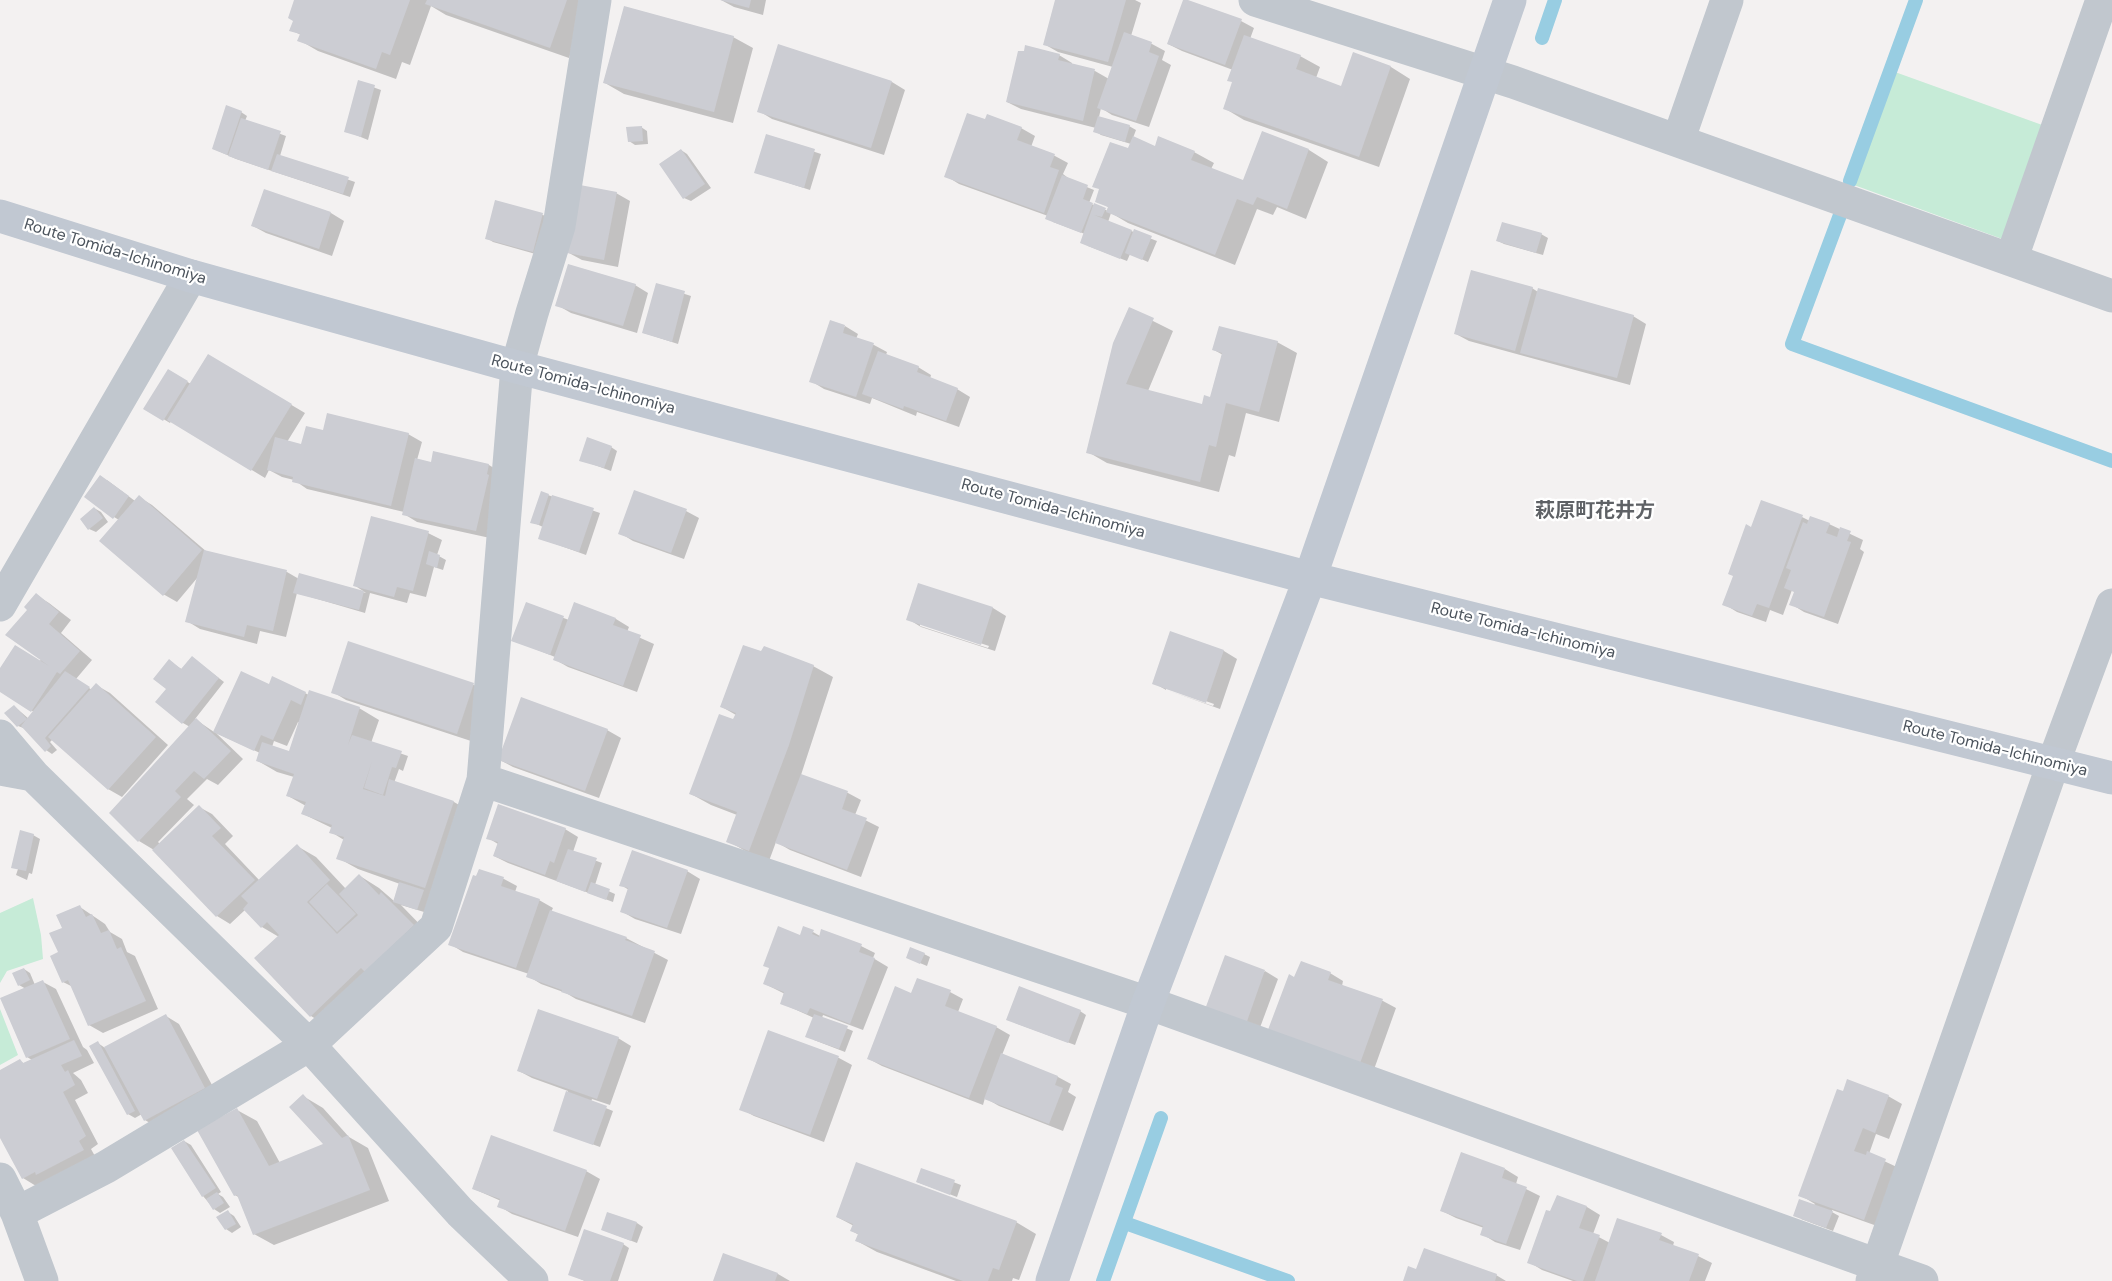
<!DOCTYPE html>
<html>
<head>
<meta charset="utf-8">
<style>
	body { margin:0 }
	canvas { display:block; background:#f3f1f1 }
</style>
</head>
<body>
<canvas width="2112" height="1281"></canvas>
<script>
const g = document.querySelector('canvas').getContext('2d');
g.lineJoin = 'round';
function fill(path, color) {
  g.fillStyle = color;
  g.fill(path, 'evenodd');
}
function shape(rows) {
  const path = new Path2D();
  for (const r of rows) {
    path.moveTo(r[0], r[1]);
    for (let i = 2; i < r.length; i += 2) path.lineTo(r[i], r[i + 1]);
  }
  return path;
}
function trace(path, color, width, dash) {
  g.strokeStyle = color;
  g.lineWidth = width;
  g.lineCap = dash ? 'butt' : 'round';
  g.setLineDash(dash || []);
  g.stroke(path);
}
function drawText(font, color, halo, rows, align = 'center') {
  g.font = font + ' "DM Sans","Noto Sans JP",sans-serif';
  g.lineWidth = 4.5;
  g.setLineDash([]);
  g.textBaseline = 'middle';
  g.strokeStyle = halo;
  g.fillStyle = color;
  for (const [text, x, y, turn = 0] of rows) {
    g.save();
    g.translate(x, y);
    g.rotate((+turn || 0) * Math.PI / 180);
    g.textAlign = isNaN(turn) ? turn : align;
    if (halo) g.strokeText(text, 0, 0);
    g.fillText(text, 0, 0);
    g.restore();
  }
}
const green = shape([
	[1895,72,2045,126,2005,240,1854,185],
	[33,898,41,935,43,959,7,971,0,983,0,913],
	[0,1009,18,1055,0,1065]
]);
const shadow = shape([
	[296,0,590,0,569,58,446,15,431,6,410,65,402,62,396,79,318,51,299,40,301,35,291,30,294,20],
	[721,0,766,0,763,15,734,7],
	[1057,0,1135,0,1141,3,1131,36,1152,44,1165,51,1162,60,1171,65,1149,127,1112,115,1101,108,1099,117,1129,126,1136,130,1133,138,1156,148,1194,152,1214,163,1211,169,1244,181,1263,133,1309,150,1328,162,1306,219,1277,207,1273,215,1257,209,1235,265,1128,223,1111,213,1108,222,1157,241,1148,262,1130,254,1127,261,1088,246,1085,234,1053,222,1048,216,959,184,946,176,1021,128,1035,136,1031,147,1055,156,1068,163,1063,174,1072,181,1094,190,1089,203,1108,211,1110,208,1097,201,1131,144,1101,135,1095,131,1096,128,1021,109,1007,102,1059,55,1072,63,1072,65,1095,71,1109,79,1113,67,1058,52,1044,44],
	[1241,21,1254,28,1250,39,1300,56,1320,67,1316,78,1342,88,1354,54,1391,67,1410,79,1379,167,1244,120,1224,108,1234,83,1233,70,1182,51,1168,44],
	[733,37,753,48,733,123,624,94,605,83],
	[359,82,381,90,368,140,346,131],
	[892,82,905,90,884,155,772,119,759,111],
	[241,112,247,116,245,121,286,136,280,156,355,182,350,197,236,159,214,149],
	[641,127,647,131,648,144,635,145,629,141],
	[767,136,821,154,810,190,755,172],
	[681,150,687,154,711,188,691,201,684,198],
	[265,191,331,213,344,221,332,256,266,233,253,226],
	[616,193,630,201,618,267,582,260,569,253],
	[496,202,543,215,549,218,539,255,493,242,487,238],
	[1541,234,1548,238,1543,255,1504,244,1498,241],
	[635,285,648,293,637,333,571,313,557,305],
	[657,285,691,296,678,344,644,333],
	[1532,288,1538,292,1633,316,1646,324,1630,385,1469,341,1456,334],
	[1129,309,1173,331,1148,391,1203,405,1212,398,1223,355,1214,350,1277,342,1297,353,1279,422,1246,413,1235,457,1229,455,1219,492,1107,463,1088,452],
	[845,326,858,334,856,339,874,345,887,352,886,355,918,367,931,375,930,379,957,389,970,397,959,427,917,412,916,416,872,398,870,404,824,389,811,381],
	[209,356,305,413,287,442,303,446,324,432,408,434,422,442,417,460,432,463,435,453,489,465,502,473,490,538,417,522,404,514,404,512,307,489,294,480,282,477,269,470,265,478,171,421,170,423,145,408,168,371,191,384],
	[611,447,617,451,611,471,581,460],
	[107,480,135,501,139,497,152,505,207,552,287,572,299,579,300,575,366,593,354,585,428,533,442,540,437,555,446,560,443,570,434,567,426,597,410,593,407,603,370,593,365,613,297,593,286,637,260,631,257,644,200,629,187,621,198,577,177,602,163,594,119,520,114,517],
	[542,493,600,513,586,555,539,538,543,527,532,522],
	[94,508,101,512,108,522,96,532,89,529],
	[686,511,699,518,684,559,633,541,620,533],
	[1802,517,1810,521,1829,524,1863,540,1860,549,1864,552,1838,624,1804,612,1791,604,1795,592,1792,590,1783,615,1770,610,1766,622,1737,612,1724,604,1752,529],
	[919,585,993,608,1006,616,995,651,921,627,908,619],
	[920,623,989,646,988,648,920,626],
	[36,595,49,603,71,620,61,633,92,660,76,679,92,690,96,685,110,693,168,745,122,797,108,789,53,739,50,742,57,750,52,754,46,750,26,729,18,726,6,713,14,706,29,719,34,712,0,690,0,671,40,661,41,659,29,610],
	[526,604,569,620,575,604,616,619,629,627,627,632,654,644,637,692,568,667,554,659,555,657,513,640],
	[1171,633,1224,651,1237,659,1220,709,1167,690,1213,706,1214,704,1166,687,1166,690,1154,683],
	[349,643,474,685,487,692,471,741,346,700,333,692],
	[169,661,183,670,198,662,224,682,195,719,214,732,269,686,273,678,309,695,359,708,379,720,371,743,408,756,403,771,399,769,394,783,454,802,473,813,424,912,401,905,432,937,330,1028,311,1016,279,937,262,927,245,910,230,924,217,916,154,850,139,841,190,727,183,723,168,688],
	[298,722,300,723,290,753,272,747,274,741,287,746],
	[216,733,260,753,258,761,277,772,294,777,288,796,306,806,303,814,332,828,331,832,344,840,338,858,358,869,400,884,394,901,379,888,360,876,346,889,316,857,297,846,260,881,225,844,233,836,212,814,199,807,160,844,158,842,194,805,187,799,207,779,218,785,243,759],
	[813,666,833,677,801,775,848,793,861,800,855,815,879,827,861,877,790,850,776,842,769,861,747,852,728,841,737,815,711,805,691,794,736,715,722,707],
	[607,730,621,738,599,798,513,767,500,760],
	[565,829,578,837,573,852,602,863,595,885,615,894,613,902,508,863,494,856,498,844,488,838],
	[33,835,40,839,32,874,29,873,27,880,16,875,18,869,13,867],
	[479,870,504,879,517,886,515,892,539,900,553,908,551,912,626,938,668,960,645,1023,576,999,566,993,541,984,528,976,529,974,463,952,450,944],
	[687,871,700,879,681,934,635,919,621,911,629,890,621,885],
	[80,907,105,924,110,932,122,939,127,952,135,956,158,1009,103,1033,89,1025,73,987,63,982,60,953,64,928],
	[813,932,820,936,861,946,875,953,873,958,888,967,863,1030,823,1015,822,1018,853,1031,845,1052,814,1040,814,1018,781,1003,785,994,765,984,801,937],
	[924,954,930,957,927,966,908,958],
	[24,969,30,973,35,985,43,982,56,989,83,1047,87,1050,94,1063,73,1073,81,1080,88,1093,75,1100,98,1144,91,1149,96,1158,36,1186,23,1178,0,1135,0,1071,20,1061,25,1064,32,1060,27,1057,2,999,26,989,19,985],
	[1265,971,1278,979,1258,1033,1219,1019],
	[1330,973,1343,981,1342,986,1383,1001,1396,1008,1372,1075,1281,1042,1295,979],
	[950,992,963,999,958,1012,996,1027,1010,1035,1002,1055,1058,1077,1071,1084,1068,1092,1076,1097,1063,1131,999,1106,985,1098,983,1105,882,1066,869,1059,912,995],
	[1080,1011,1086,1015,1075,1045,1015,1023],
	[166,1016,179,1024,218,1096,158,1128,145,1120,142,1114,135,1118,128,1114,98,1043,105,1048],
	[769,1032,839,1058,852,1065,824,1142,754,1116,741,1109],
	[618,1038,631,1046,610,1105,592,1099,591,1102,613,1111,600,1147,554,1130,568,1091,532,1078,519,1071],
	[303,1096,323,1108,349,1137,368,1148,389,1201,274,1245,254,1234,240,1198,235,1195,237,1110,257,1121,280,1163,326,1145],
	[1888,1096,1902,1104,1889,1139,1876,1134,1869,1154,1899,1168,1877,1226,1832,1210,1832,1212,1839,1216,1833,1231,1801,1219,1815,1204,1800,1195],
	[184,1141,191,1145,221,1192,218,1194,223,1197,230,1207,220,1213,214,1209,203,1196],
	[1505,1169,1518,1177,1516,1184,1540,1196,1520,1250,1495,1242,1482,1234,1484,1228,1456,1218,1442,1211],
	[922,1170,961,1185,957,1197,917,1182],
	[586,1171,600,1179,578,1237,512,1214,499,1206,501,1201,474,1189],
	[1557,1197,1587,1207,1600,1215,1593,1234,1610,1243,1661,1235,1674,1242,1673,1246,1698,1256,1712,1263,1705,1281,1573,1281,1542,1270,1529,1262],
	[228,1212,234,1216,241,1227,232,1233,226,1229],
	[837,1217,1016,1222,1036,1234,1019,1280,1013,1278,1012,1281,956,1281,877,1252,857,1241,859,1235,852,1231,854,1226],
	[637,1223,643,1227,637,1243,603,1230],
	[623,1244,629,1248,618,1281,585,1281,569,1274],
	[723,1255,778,1274,790,1281,714,1281],
	[1417,1271,1496,1275,1506,1281,1404,1281]
]);
const stream = shape([
	[1542,38,1555,0],
	[1850,181,1916,0],
	[1840,215,1792,344,2112,461],
	[1125,1223,1288,1281],
	[1103,1281,1161,1118]
]);
const building = shape([
	[294,0,410,0,390,55,382,52,376,69,297,41,300,34,289,31,293,21,288,18],
	[427,0,567,0,550,48,425,4],
	[720,0,751,0,749,8],
	[1055,0,1126,0,1108,62,1043,45],
	[1183,0,1188,0,1242,19,1225,65,1167,44],
	[624,6,734,36,714,112,603,83],
	[1124,32,1152,42,1149,52,1159,56,1136,121,1097,108],
	[1244,35,1301,55,1296,69,1341,86,1353,52,1391,66,1359,157,1223,109,1232,82,1227,81],
	[778,44,892,81,871,148,757,112],
	[1025,45,1060,54,1058,60,1095,69,1083,121,1006,102,1018,51,1024,51],
	[358,80,375,85,361,137,344,132],
	[226,105,242,111,227,155,212,149],
	[967,113,985,119,987,114,1022,127,1017,140,1055,154,1050,167,1059,170,1044,213,944,177],
	[1098,116,1130,125,1125,142,1093,132],
	[241,118,281,131,268,170,228,156],
	[642,126,643,141,628,142,626,127],
	[1262,131,1309,149,1287,209,1257,197,1253,205,1237,199,1215,255,1106,212,1108,207,1095,202,1099,189,1092,187,1110,142,1128,148,1133,136,1155,146,1158,136,1195,151,1191,160,1243,180],
	[766,134,815,149,804,188,754,173],
	[681,149,705,184,683,199,659,164],
	[277,154,349,177,343,194,271,171],
	[1062,175,1088,185,1083,199,1093,203,1081,233,1045,219],
	[580,185,617,192,604,260,567,253],
	[264,189,331,212,319,249,251,226],
	[495,200,543,213,533,252,485,239],
	[1094,203,1106,208,1102,217,1094,215,1132,230,1120,259,1080,243],
	[1502,222,1542,233,1536,253,1496,241],
	[1134,229,1152,236,1142,260,1125,253],
	[568,264,636,284,623,326,555,306],
	[1471,270,1533,287,1515,351,1454,334],
	[656,283,685,291,672,342,642,333],
	[1538,288,1634,315,1617,378,1520,353],
	[1129,307,1154,318,1126,384,1202,404,1204,395,1210,397,1222,353,1212,350,1219,326,1278,341,1259,412,1226,403,1216,447,1209,445,1200,482,1086,453,1113,343],
	[830,320,845,325,843,333,874,343,856,397,809,382],
	[878,351,919,366,917,372,958,388,946,421,904,406,903,409,862,394],
	[208,354,292,404,251,471,167,420],
	[168,369,188,381,163,421,143,409],
	[327,413,409,433,391,506,292,482,293,477,267,470,275,437,301,444,306,426,323,430],
	[587,437,612,446,604,468,579,461],
	[433,451,489,464,487,474,489,475,476,531,402,515,415,458,431,462],
	[100,475,129,496,113,519,84,497],
	[634,490,687,509,671,553,618,534],
	[541,491,549,494,539,525,530,523],
	[139,495,202,550,163,596,99,541],
	[552,495,594,508,579,552,538,539],
	[1761,500,1803,515,1769,608,1757,604,1752,616,1722,605,1733,576,1728,574,1746,524,1751,527],
	[94,507,103,518,88,530,80,519],
	[371,516,429,531,413,591,397,587,394,597,353,586],
	[1810,516,1830,523,1826,533,1837,537,1840,527,1851,531,1847,541,1851,542,1824,617,1789,605,1794,592,1784,588,1791,570,1786,568,1803,522,1807,524],
	[204,550,287,570,273,631,247,625,244,637,185,622],
	[429,551,440,555,437,568,426,564],
	[299,573,364,591,359,610,293,593],
	[918,583,993,607,981,645,906,620],
	[36,593,59,612,49,624,80,651,60,674,57,672,31,712,0,692,0,668,15,645,49,666,5,635,27,610,24,607],
	[526,602,564,616,550,655,511,641],
	[574,602,616,618,613,625,641,635,623,686,553,660],
	[1170,631,1224,650,1206,703,1152,684],
	[348,641,474,683,457,734,331,693],
	[743,645,761,651,764,646,814,665,789,745,749,851,726,842,737,812,689,794,719,714,733,719,736,713,720,707],
	[192,656,219,678,182,724,155,702,166,689,153,679,169,659,181,669],
	[65,671,90,687,45,738,51,746,45,752,21,726],
	[241,671,269,684,272,676,306,692,301,705,291,700,273,740,261,735,254,751,213,732],
	[96,683,156,737,108,790,48,737],
	[309,690,360,707,348,745,352,735,402,751,396,768,392,767,383,795,364,788,372,761,363,789,385,796,389,779,454,801,425,888,336,859,344,837,329,833,332,825,301,814,306,802,286,796,294,774,256,761,262,742,289,751],
	[521,697,608,729,585,791,498,760],
	[14,705,27,719,17,727,4,713],
	[196,718,231,751,204,779,194,771,175,791,181,797,138,842,109,813],
	[801,774,848,791,842,809,867,818,847,870,775,843],
	[498,804,566,828,554,863,550,861,545,875,493,856,498,842,486,839],
	[199,805,221,828,212,836,255,880,216,917,152,850],
	[20,830,34,834,26,871,11,868],
	[297,844,330,880,307,902,337,934,358,915,339,894,359,874,379,895,381,892,414,925,365,972,361,968,310,1017,254,958,279,935,267,922,261,928,243,909,248,903,241,896],
	[568,849,597,858,585,892,556,881],
	[632,850,688,870,667,928,620,912,628,888,619,886],
	[479,869,504,877,501,886,540,899,516,968,448,945,473,875,476,876],
	[399,882,424,890,417,910,393,902],
	[591,882,610,889,606,900,587,893],
	[327,884,356,914,337,932,309,902],
	[80,905,86,917,92,914,101,933,109,930,117,949,121,947,146,1001,88,1026,68,980,62,983,50,956,58,952,49,933,62,928,56,915],
	[550,910,627,937,625,940,655,951,632,1016,561,992,562,990,526,977],
	[778,926,800,935,803,926,814,930,812,934,819,937,821,929,862,944,859,952,875,958,850,1024,810,1008,807,1014,780,1004,784,992,763,984,769,968,763,966],
	[910,947,925,953,920,964,906,958],
	[1225,955,1265,970,1245,1027,1204,1012],
	[1301,961,1331,972,1328,980,1383,999,1358,1069,1266,1035,1289,974,1294,977],
	[24,968,30,980,18,986,12,973],
	[917,978,951,990,945,1006,997,1026,969,1098,867,1059,895,986,911,993],
	[43,980,70,1039,26,1058,0,998],
	[1019,986,1081,1010,1068,1043,1006,1020],
	[538,1009,619,1037,597,1099,517,1071],
	[166,1014,205,1088,144,1121,104,1047],
	[814,1014,848,1026,839,1049,805,1037],
	[768,1030,839,1056,810,1135,739,1110],
	[74,1040,82,1056,61,1065,65,1072,68,1070,75,1085,63,1092,86,1136,79,1141,84,1150,36,1175,35,1172,22,1179,0,1138,0,1070,20,1059,23,1063],
	[98,1041,135,1111,127,1115,89,1046],
	[1001,1053,1058,1076,1055,1085,1063,1088,1049,1124,984,1099],
	[1847,1079,1889,1095,1875,1133,1863,1128,1854,1151,1866,1155,1867,1151,1886,1159,1864,1220,1798,1196,1837,1089,1843,1091],
	[566,1091,607,1106,593,1145,553,1131],
	[303,1094,342,1138,348,1135,370,1190,253,1235,237,1195,234,1196,197,1130,237,1108,269,1166,323,1144,289,1107],
	[491,1135,587,1170,565,1231,497,1207,500,1199,472,1189],
	[184,1140,216,1188,202,1197,171,1148],
	[1461,1152,1505,1168,1502,1178,1527,1187,1506,1244,1480,1235,1483,1226,1440,1211],
	[856,1162,1017,1221,999,1270,993,1268,988,1281,963,1281,855,1241,858,1234,850,1231,853,1224,836,1217],
	[921,1168,955,1180,950,1195,916,1182],
	[217,1192,224,1203,213,1210,206,1199],
	[1557,1195,1587,1206,1579,1228,1600,1235,1583,1281,1577,1281,1527,1263,1546,1210,1550,1211],
	[1799,1199,1833,1211,1826,1228,1793,1216],
	[228,1210,236,1224,225,1230,216,1217],
	[607,1212,637,1222,631,1241,601,1230],
	[1617,1218,1662,1233,1659,1240,1699,1254,1689,1281,1595,1281],
	[584,1229,624,1243,610,1281,585,1281,568,1275],
	[1424,1248,1497,1274,1495,1281,1403,1281,1408,1266,1416,1269],
	[723,1253,778,1273,775,1281,713,1281]
]);
const street = shape([
	[1255,0,1513,82,2112,296],
	[1678,141,1727,0],
	[2011,260,2102,0],
	[0,605,191,276],
	[0,736,33,775],
	[0,769,33,775,309,1045,460,1212,532,1281],
	[483,780,1148,1003,1922,1281],
	[0,1179,17,1213,42,1281],
	[17,1213,106,1167,309,1045,436,927,483,780,517,367,532,313,559,226,595,0],
	[1872,1281,2053,764,2112,605]
]);
const secondary = shape([
	[0,216,191,276,517,367,1310,578,2112,778],
	[1052,1281,1148,1003,1310,578,1510,0]
]);
const streetNames = [
	["Route Tomida-Ichinomiya",115,252,17],
	["Route Tomida-Ichinomiya",583,385,15],
	["Route Tomida-Ichinomiya",1053,509,15],
	["Route Tomida-Ichinomiya",1523,631,14],
	["Route Tomida-Ichinomiya",1995,749,14]
];
const quarterNames = [
	["萩原町花井方",1595,512]
];
fill(green, '#c6ebd7');
fill(shadow, '#0003');
trace(stream, '#98cde2', 14);
fill(building, '#cccdd3');
trace(street, '#c1c7ce', 33);
trace(secondary, '#c1c8d2', 33);
drawText('16px', '#4b535c', '#fff', streetNames);
drawText('bold 20px', '#5e6165', '#fff', quarterNames);
</script>
</body>
</html>
